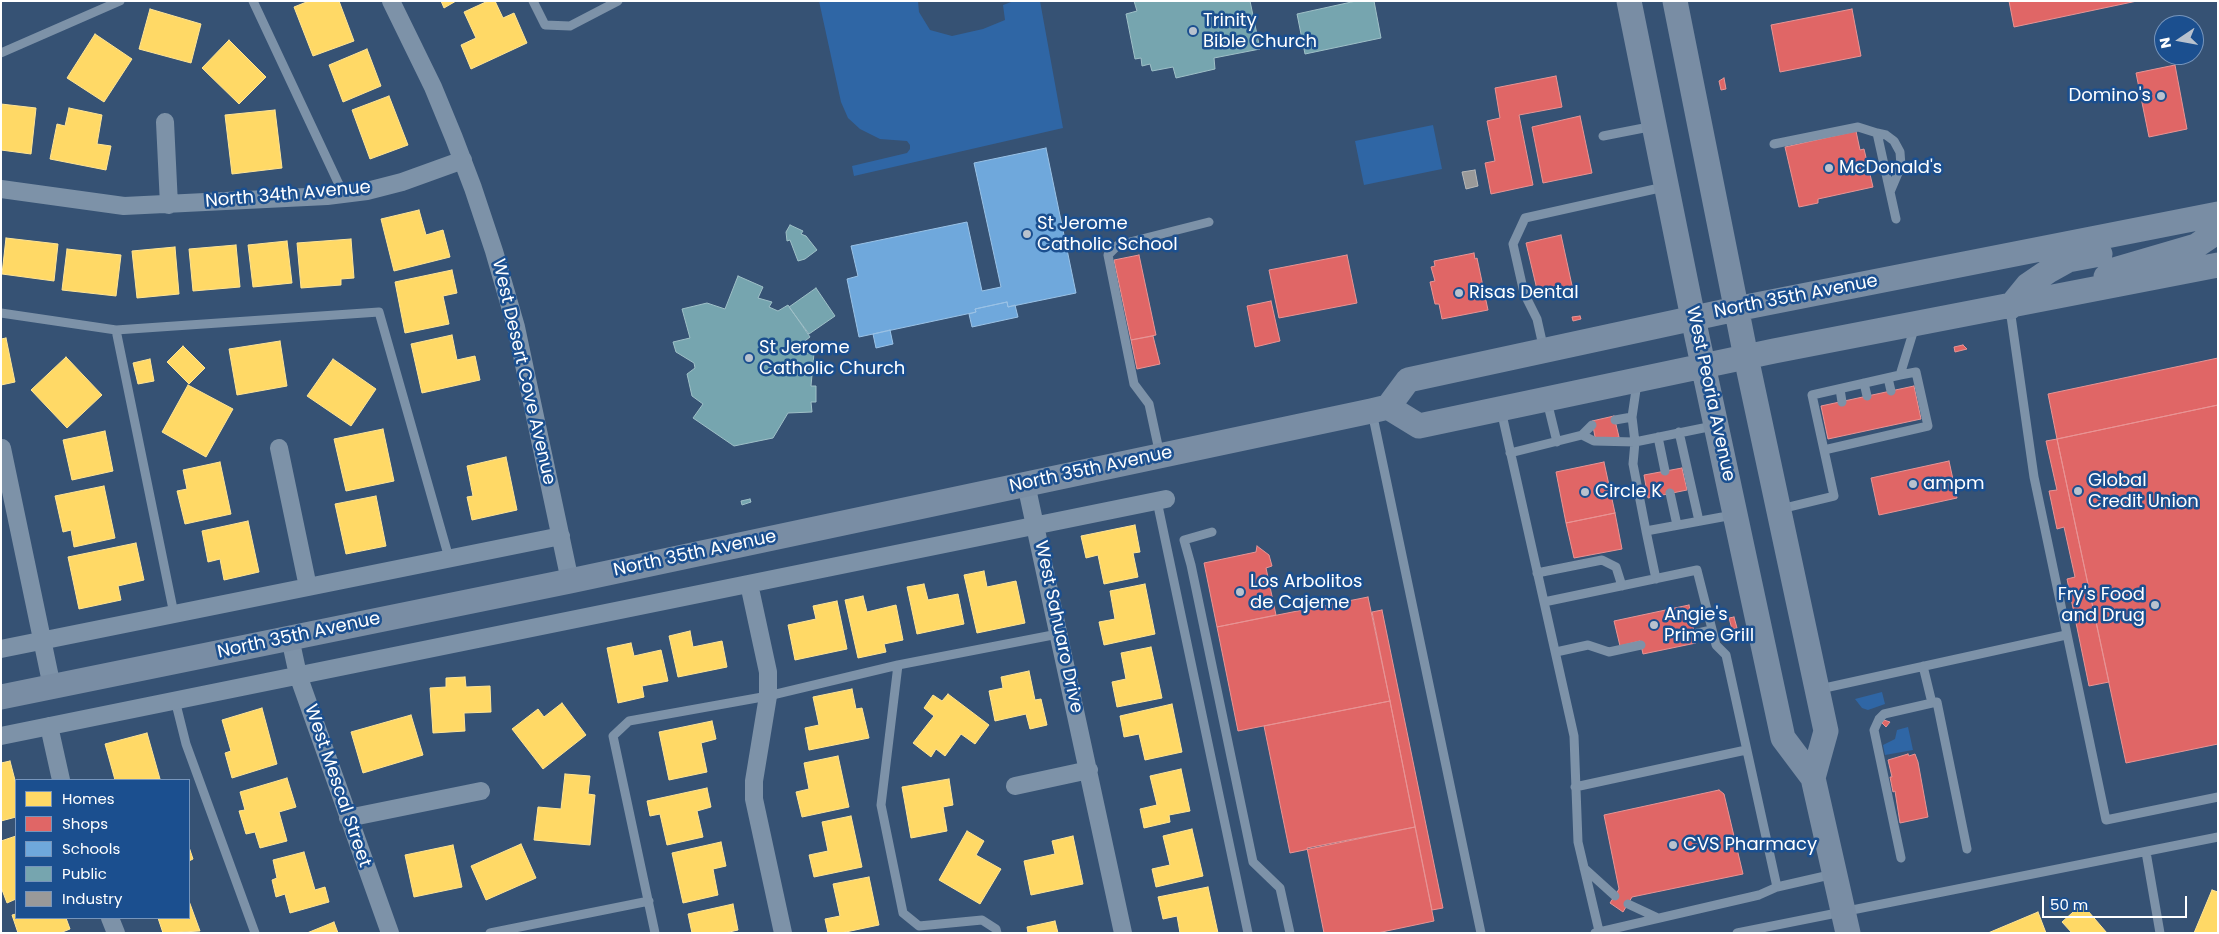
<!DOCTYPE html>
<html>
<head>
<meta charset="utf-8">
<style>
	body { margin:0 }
	#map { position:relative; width:2219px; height:934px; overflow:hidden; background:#365274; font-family:Poppins,sans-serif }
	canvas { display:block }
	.frame { position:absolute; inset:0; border:2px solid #fff; pointer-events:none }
	.legend { position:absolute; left:15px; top:779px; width:175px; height:140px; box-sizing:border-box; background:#1b4f8f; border:1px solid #7695bc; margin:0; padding:6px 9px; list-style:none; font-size:15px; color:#fff }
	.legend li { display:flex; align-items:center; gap:10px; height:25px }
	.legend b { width:25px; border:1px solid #7695bc }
	.north { position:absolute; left:2154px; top:15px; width:50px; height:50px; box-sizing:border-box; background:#1b4f8f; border:1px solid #7695bc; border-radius:50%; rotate:258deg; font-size:14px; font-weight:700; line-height:20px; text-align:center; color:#fff }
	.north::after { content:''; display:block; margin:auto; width:18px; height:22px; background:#b9c2ce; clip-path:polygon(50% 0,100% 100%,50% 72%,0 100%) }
	.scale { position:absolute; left:2042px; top:896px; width:145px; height:22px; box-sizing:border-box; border:2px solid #fff; border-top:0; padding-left:6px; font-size:15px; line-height:18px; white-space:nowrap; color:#fff; -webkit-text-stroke:4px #1b4f8f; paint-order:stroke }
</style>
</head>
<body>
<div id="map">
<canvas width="2219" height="934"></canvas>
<div class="frame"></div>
<ul class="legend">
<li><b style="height:14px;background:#ffd966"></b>Homes</li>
<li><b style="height:14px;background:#e06666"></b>Shops</li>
<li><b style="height:14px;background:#6fa8dc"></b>Schools</li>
<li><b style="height:14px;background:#76a5af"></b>Public</li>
<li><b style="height:14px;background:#999"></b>Industry</li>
</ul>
<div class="north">N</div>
<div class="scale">50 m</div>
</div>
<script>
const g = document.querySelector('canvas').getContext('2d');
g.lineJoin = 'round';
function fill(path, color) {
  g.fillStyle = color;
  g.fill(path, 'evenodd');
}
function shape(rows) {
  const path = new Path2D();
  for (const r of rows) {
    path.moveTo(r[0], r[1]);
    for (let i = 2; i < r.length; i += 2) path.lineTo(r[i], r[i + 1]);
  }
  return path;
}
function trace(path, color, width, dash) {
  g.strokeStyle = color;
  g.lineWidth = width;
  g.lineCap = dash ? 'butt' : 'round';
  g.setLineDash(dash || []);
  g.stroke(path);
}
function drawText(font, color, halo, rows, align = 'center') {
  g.font = font + ' Poppins,sans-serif';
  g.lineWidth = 5;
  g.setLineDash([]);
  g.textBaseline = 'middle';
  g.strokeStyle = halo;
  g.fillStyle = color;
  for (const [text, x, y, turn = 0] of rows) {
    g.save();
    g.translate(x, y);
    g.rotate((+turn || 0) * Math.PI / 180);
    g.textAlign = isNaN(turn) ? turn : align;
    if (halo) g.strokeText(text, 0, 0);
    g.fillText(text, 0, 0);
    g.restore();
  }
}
const green = shape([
	[819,1,918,1,919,12,930,30,952,36,983,29,1005,20,1003,5,1014,1,1040,1,1063,128,854,176,852,166,907,153,910,149,910,145,907,141,880,139,860,129,848,118,841,102],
	[1433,125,1442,169,1364,185,1355,141],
	[1882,692,1885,704,1868,710,1862,708,1855,699],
	[1908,727,1913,750,1885,755,1883,745,1895,739,1897,730]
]);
const homes = shape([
	[309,1,339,1,354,41,313,56,294,7,309,1],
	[441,1,456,1,444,8,441,1],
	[488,1,495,1,503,18,514,13,527,43,471,69,461,45,476,38,464,12,488,1],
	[150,9,201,24,191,63,139,49,150,9],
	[95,34,132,59,104,102,67,78,95,34],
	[229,40,266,77,239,104,202,68,229,40],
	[367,49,381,86,343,102,329,65,367,49],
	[389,96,408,145,370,159,352,110,389,96],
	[1,104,36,108,31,154,1,150,1,104],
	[69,108,102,115,97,144,111,146,106,170,50,159,57,124,65,126,69,108],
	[275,110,282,168,232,174,225,115,275,110],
	[419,210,426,235,443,230,450,257,394,271,381,219,419,210],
	[6,238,58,244,54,281,2,274,6,238],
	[351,239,354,278,341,279,341,285,301,288,297,243,351,239],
	[287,241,292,283,253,287,248,245,287,241],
	[236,245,240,287,193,291,189,249,236,245],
	[175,247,179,294,137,298,132,251,175,247],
	[67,249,121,255,116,296,62,290,67,249],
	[452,270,457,293,443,296,449,324,405,333,395,282,452,270],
	[452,335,457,360,475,356,480,380,422,393,411,344,452,335],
	[6,338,15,382,1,385,1,339,6,338],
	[280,341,287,386,237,395,229,349,280,341],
	[183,346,205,368,189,384,167,362,183,346],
	[66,357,102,395,67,428,31,390,66,357],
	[150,359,154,381,138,384,133,363,150,359],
	[333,359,376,389,351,426,307,396,333,359],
	[188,385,233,409,206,457,162,432,188,385],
	[383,429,394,481,346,491,334,439,383,429],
	[105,431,113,471,72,480,63,440,105,431],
	[506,457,517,510,472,520,467,497,473,496,467,466,506,457],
	[220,462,231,514,185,524,177,491,187,489,183,470,220,462],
	[104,486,115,538,74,547,71,530,63,532,55,496,104,486],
	[376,496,386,546,346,554,335,504,376,496],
	[248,521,259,572,224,580,220,559,208,562,202,531,248,521],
	[1135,525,1140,552,1133,553,1138,577,1104,584,1098,555,1086,558,1081,536,1135,525],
	[136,543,144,580,118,586,121,600,79,609,68,557,136,543],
	[984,571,987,587,1016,581,1025,623,977,633,964,575,984,571],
	[924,584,928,600,958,594,964,624,917,634,907,587,924,584],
	[1145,584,1155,634,1104,645,1099,622,1115,619,1110,591,1145,584],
	[863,596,867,612,896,605,903,640,884,644,886,652,858,658,845,600,863,596],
	[837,601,847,649,795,660,788,625,816,619,813,606,837,601],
	[690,631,693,647,722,641,727,667,678,677,669,636,690,631],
	[631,643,634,656,661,650,668,681,642,686,644,697,618,703,607,648,631,643],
	[1151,647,1162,698,1117,707,1112,682,1126,679,1121,653,1151,647],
	[1029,671,1035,700,1041,699,1047,725,1030,729,1026,714,995,721,989,691,1003,688,1001,677,1029,671],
	[465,677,466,687,490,686,491,712,464,713,465,731,433,733,430,688,446,687,446,678,465,677],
	[852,689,856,709,862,708,869,738,809,750,805,728,819,725,813,697,852,689],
	[948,694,989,725,975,744,961,734,945,756,936,749,931,757,913,743,934,716,924,708,933,695,942,701,948,694],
	[562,703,586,735,543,769,512,729,538,709,544,717,562,703],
	[1172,704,1182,752,1145,760,1139,734,1124,737,1120,716,1172,704],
	[262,708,277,764,232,778,225,753,231,751,222,720,262,708],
	[411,715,423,755,363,773,351,732,411,715],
	[712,721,716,739,701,743,707,772,669,780,659,732,712,721],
	[147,733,160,779,115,780,105,744,147,733],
	[838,756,849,807,802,817,796,792,809,789,804,763,838,756],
	[10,761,16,784,16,817,1,821,1,763,10,761],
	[1181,769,1190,811,1169,815,1170,822,1144,828,1140,809,1157,805,1150,776,1181,769],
	[565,774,590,776,588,794,595,795,590,845,534,840,538,807,561,809,565,774],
	[287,778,296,807,279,812,287,841,260,848,255,832,246,834,239,811,245,810,240,792,287,778],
	[949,779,953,805,943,807,947,831,911,838,902,787,949,779],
	[707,788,711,807,697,811,703,837,667,845,660,814,650,816,647,801,707,788],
	[851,816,862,867,814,877,809,855,828,851,822,822,851,816],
	[1192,829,1203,876,1156,887,1152,869,1170,865,1163,836,1192,829],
	[967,831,984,841,976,855,1001,869,980,904,939,880,967,831],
	[16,836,16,899,7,903,1,887,1,841,16,836],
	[1073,836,1083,884,1031,895,1024,861,1055,854,1052,841,1073,836],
	[721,842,726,866,713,869,718,895,683,903,672,853,721,842],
	[521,844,536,878,486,900,471,866,521,844],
	[453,845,462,887,414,897,405,855,453,845],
	[189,847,193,859,189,861,189,847],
	[304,852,315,890,325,887,329,902,290,913,285,894,276,897,272,880,277,878,273,860,304,852],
	[869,877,879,925,841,933,828,933,825,919,840,916,833,884,869,877],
	[1208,887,1218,933,1180,933,1177,916,1163,919,1158,897,1208,887],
	[2212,890,2218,892,2218,933,2194,933,2212,890],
	[189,901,200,931,163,933,158,918,189,918,189,901],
	[733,904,738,930,725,933,692,933,688,914,733,904],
	[2082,904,2107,933,2072,933,2062,922,2082,904],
	[2038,912,2046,933,1988,933,2038,912],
	[16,914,16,918,66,918,70,929,60,933,18,933,12,915,16,914],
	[1055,921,1058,933,1028,933,1027,927,1055,921],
	[334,922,338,933,307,933,334,922]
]);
const shops = shape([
	[2009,1,2137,1,2014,27,2009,1],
	[1852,9,1861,56,1780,72,1771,25,1852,9],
	[2175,65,2187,129,2149,137,2136,73,2175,65],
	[1556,76,1562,107,1519,115,1533,185,1491,194,1485,163,1495,161,1487,121,1500,118,1495,88,1556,76],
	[1724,78,1726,89,1721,90,1719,81,1724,78],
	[1580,116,1592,173,1543,183,1532,127,1580,116],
	[1856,131,1860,150,1864,149,1873,187,1818,199,1818,203,1799,207,1785,147,1856,131],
	[1561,235,1573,290,1539,298,1526,243,1561,235],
	[1474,253,1475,259,1477,258,1488,310,1442,319,1439,304,1435,304,1430,282,1435,281,1431,267,1435,266,1434,261,1474,253],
	[1139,255,1156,335,1131,340,1114,260,1139,255],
	[1347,255,1357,303,1279,318,1269,270,1347,255],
	[1271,301,1280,341,1255,347,1247,306,1271,301],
	[1580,316,1581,319,1573,321,1572,317,1580,316],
	[1153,336,1160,364,1137,369,1131,340,1153,336],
	[1963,345,1967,349,1955,352,1954,347,1963,345],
	[2218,358,2218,405,2057,439,2048,394,2218,358],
	[1914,386,1921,419,1828,439,1821,406,1914,386],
	[2218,405,2218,744,2126,763,2057,439,2218,405],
	[1614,416,1619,437,1596,442,1592,421,1614,416],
	[2057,439,2109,682,2089,686,2067,579,2075,577,2064,527,2057,529,2049,491,2057,490,2046,441,2057,439],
	[1949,461,1957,498,1879,515,1871,478,1949,461],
	[1604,462,1615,513,1566,523,1556,472,1604,462],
	[1682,468,1687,490,1648,498,1644,475,1682,468],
	[1615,513,1622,549,1574,558,1566,523,1615,513],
	[1257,546,1269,555,1272,566,1266,568,1276,615,1217,627,1204,563,1256,552,1257,546],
	[1368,597,1390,701,1238,731,1217,627,1368,597],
	[1689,605,1696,643,1643,654,1640,641,1620,646,1614,621,1689,605],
	[1382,610,1443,908,1432,910,1372,612,1382,610],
	[1734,617,1737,628,1732,629,1729,618,1734,617],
	[1390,701,1415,827,1290,853,1264,726,1390,701],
	[1884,720,1890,722,1886,727,1882,723,1884,720],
	[1908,754,1909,756,1915,754,1918,762,1928,817,1900,823,1895,791,1893,792,1890,777,1892,777,1888,760,1908,754],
	[1719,790,1724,794,1743,874,1632,897,1623,912,1610,903,1619,889,1604,815,1719,790],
	[1415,827,1434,921,1377,933,1324,933,1307,848,1415,827]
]);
const schools = shape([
	[1046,148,1076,293,1008,307,1007,302,975,309,976,312,859,337,847,279,858,276,851,246,967,222,982,291,1001,287,974,163,1046,148],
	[1007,302,1008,307,1015,305,1018,317,972,327,969,314,976,312,975,309,1007,302],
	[890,330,893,344,876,348,873,334,890,330]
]);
const public = shape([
	[1134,1,1250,1,1260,49,1214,58,1215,69,1176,78,1173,67,1152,71,1150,64,1142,66,1141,58,1135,59,1126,14,1137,11,1134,1],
	[1356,1,1374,1,1381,38,1305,54,1297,14,1356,1],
	[790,225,803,231,801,234,806,236,817,250,805,259,798,261,790,240,787,241,786,232,790,225],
	[738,276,763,287,758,298,772,302,769,307,778,311,788,305,810,337,801,344,801,353,814,353,811,386,816,386,816,402,811,402,812,412,788,413,773,438,734,446,693,418,703,404,692,396,687,374,695,368,694,363,676,352,673,342,690,338,682,309,707,303,725,309,738,276],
	[816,288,835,316,809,334,789,307,816,288],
	[750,499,751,502,742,505,741,501,750,499]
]);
const industry = shape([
	[1475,170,1478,186,1466,189,1462,172,1475,170]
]);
const service = shape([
	[253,1,343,193],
	[533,1,545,25,570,26,618,1],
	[1,53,120,1],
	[1877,133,1886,135,1894,141,1900,152,1901,166,1890,192],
	[1603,136,1654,126],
	[1774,144,1858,127,1877,133,1896,219],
	[2010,309,2034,477,2106,820,2218,797],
	[1,313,116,330,379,312,449,558],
	[116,330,174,614],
	[1544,350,1537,319,1524,293,1513,244,1525,218,1664,187],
	[1888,378,1891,391],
	[1637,383,1632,417,1635,442,1713,426],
	[1864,383,1867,396],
	[1840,389,1842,402],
	[1547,401,1557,442],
	[1501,410,1574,736,1578,842,1599,931],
	[1372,412,1481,933],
	[1615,420,1632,417],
	[1679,432,1699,521],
	[1582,435,1592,425],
	[1658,437,1665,471],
	[1824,450,1928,426,1916,372,1900,375],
	[1510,453,1582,435,1594,441,1635,442,1633,464,1646,531],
	[1160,455,1149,404,1134,384,1108,255,1118,245,1209,222],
	[1670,493,1677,525],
	[1157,501,1248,933],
	[1780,509,1834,496,1812,395,1900,375,1915,326],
	[1212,532,1184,540,1191,565,1253,862,1280,888,1290,933],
	[1537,573,1602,560,1616,567,1622,586],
	[1656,579,1646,531,1733,515],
	[1544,602,1697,570,1716,645,1726,655,1777,887],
	[1694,634,1711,630],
	[1556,652,1588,645,1609,652,1641,645],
	[898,665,881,805,903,913,919,926,982,920,996,929,997,933],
	[1923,666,1932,703,1937,702,1967,849],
	[1820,689,2066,635],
	[175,700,186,744,255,933],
	[1575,787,1746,750],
	[2146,852,2160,933],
	[1901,858,1874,730,1879,719,1884,714,1932,703],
	[1584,868,1615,896],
	[1628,904,1658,918],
	[490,933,649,901],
	[655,933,613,736,629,721,768,696,898,665,1058,634],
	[1595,933,1759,895,1777,887,1834,874],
	[1737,933,2218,837]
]);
const minor = shape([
	[391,1,433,87,454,138,473,188,494,251,516,327,570,581],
	[165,122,169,205],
	[1,189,124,206,327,196,367,191,402,182,463,160],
	[2,448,52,687],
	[279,448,308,587],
	[1026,484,1123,933],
	[749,584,768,672,768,696,754,781,754,799,783,933],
	[290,638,298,675,390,933],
	[1,649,561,536],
	[49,726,61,780],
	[1,736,1166,499],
	[1015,786,1089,770],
	[348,818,481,791],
	[110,918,116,933]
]);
const secondary = shape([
	[1629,1,1693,318,1783,738,1813,778,1848,933],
	[1675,1,1746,357,1826,731,1813,778],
	[2106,277,2114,270,2196,246,2218,231],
	[2010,307,2028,285,2050,270,2068,260,2100,254],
	[1388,407,1419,426,1774,351,2218,265],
	[1,697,570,581,1371,411,1388,407,1408,380,1736,309,2218,214]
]);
const markers = [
	[1193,31,5,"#b9c2ce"],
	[2161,96,5,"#b9c2ce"],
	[1829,168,5,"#b9c2ce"],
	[1027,234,5,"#b9c2ce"],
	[1459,293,5,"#b9c2ce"],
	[749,358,5,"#b9c2ce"],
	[1913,484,5,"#b9c2ce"],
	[2078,491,5,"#b9c2ce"],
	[1585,492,5,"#b9c2ce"],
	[1240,592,5,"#b9c2ce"],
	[2155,605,5,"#b9c2ce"],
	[1654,625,5,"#b9c2ce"],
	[1673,845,5,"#b9c2ce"]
];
const poiNames = [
	["Trinity",1203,21],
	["Bible Church",1203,42],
	["Domino's",2151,96,"right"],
	["McDonald's",1839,168],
	["St Jerome",1037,224],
	["Catholic School",1037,245],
	["Risas Dental",1469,293],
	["St Jerome",759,348],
	["Catholic Church",759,369],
	["Global",2088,481],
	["Credit Union",2088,502],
	["ampm",1923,484],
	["Circle K",1595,492],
	["Los Arbolitos",1250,582],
	["de Cajeme",1250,603],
	["Fry's Food",2145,595,"right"],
	["and Drug",2145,616,"right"],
	["Angie's",1664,615],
	["Prime Grill",1664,636],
	["CVS Pharmacy",1683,845]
];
const streetNames = [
	["North 34th Avenue",288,195,-5],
	["North 35th Avenue",1796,297,-11],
	["West Desert Cove Avenue",523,372,77],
	["West Peoria Avenue",1710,394,78],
	["North 35th Avenue",1091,470,-12],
	["North 35th Avenue",695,554,-12],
	["West Sahuaro Drive",1058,627,78],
	["North 35th Avenue",299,636,-12],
	["West Mescal Street",337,786,71]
];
fill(green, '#2f66a5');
fill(homes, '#ffd966');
trace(homes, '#ffe494', 1);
fill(shops, '#e06666');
trace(shops, '#e99494', 1);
fill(schools, '#6fa8dc');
trace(schools, '#9ac2e6', 1);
fill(public, '#76a5af');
trace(public, '#9fc0c7', 1);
fill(industry, '#999');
trace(industry, '#b8b8b8', 1);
trace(service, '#7d92a8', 9);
trace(minor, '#7d92a8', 18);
trace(secondary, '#798da4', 25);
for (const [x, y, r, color] of markers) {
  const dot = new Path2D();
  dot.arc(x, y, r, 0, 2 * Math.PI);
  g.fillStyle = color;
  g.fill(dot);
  trace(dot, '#1b4f8f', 2);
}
drawText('18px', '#fff', '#1b4f8f', poiNames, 'left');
drawText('18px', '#fff', '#1b4f8f', streetNames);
</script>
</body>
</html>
